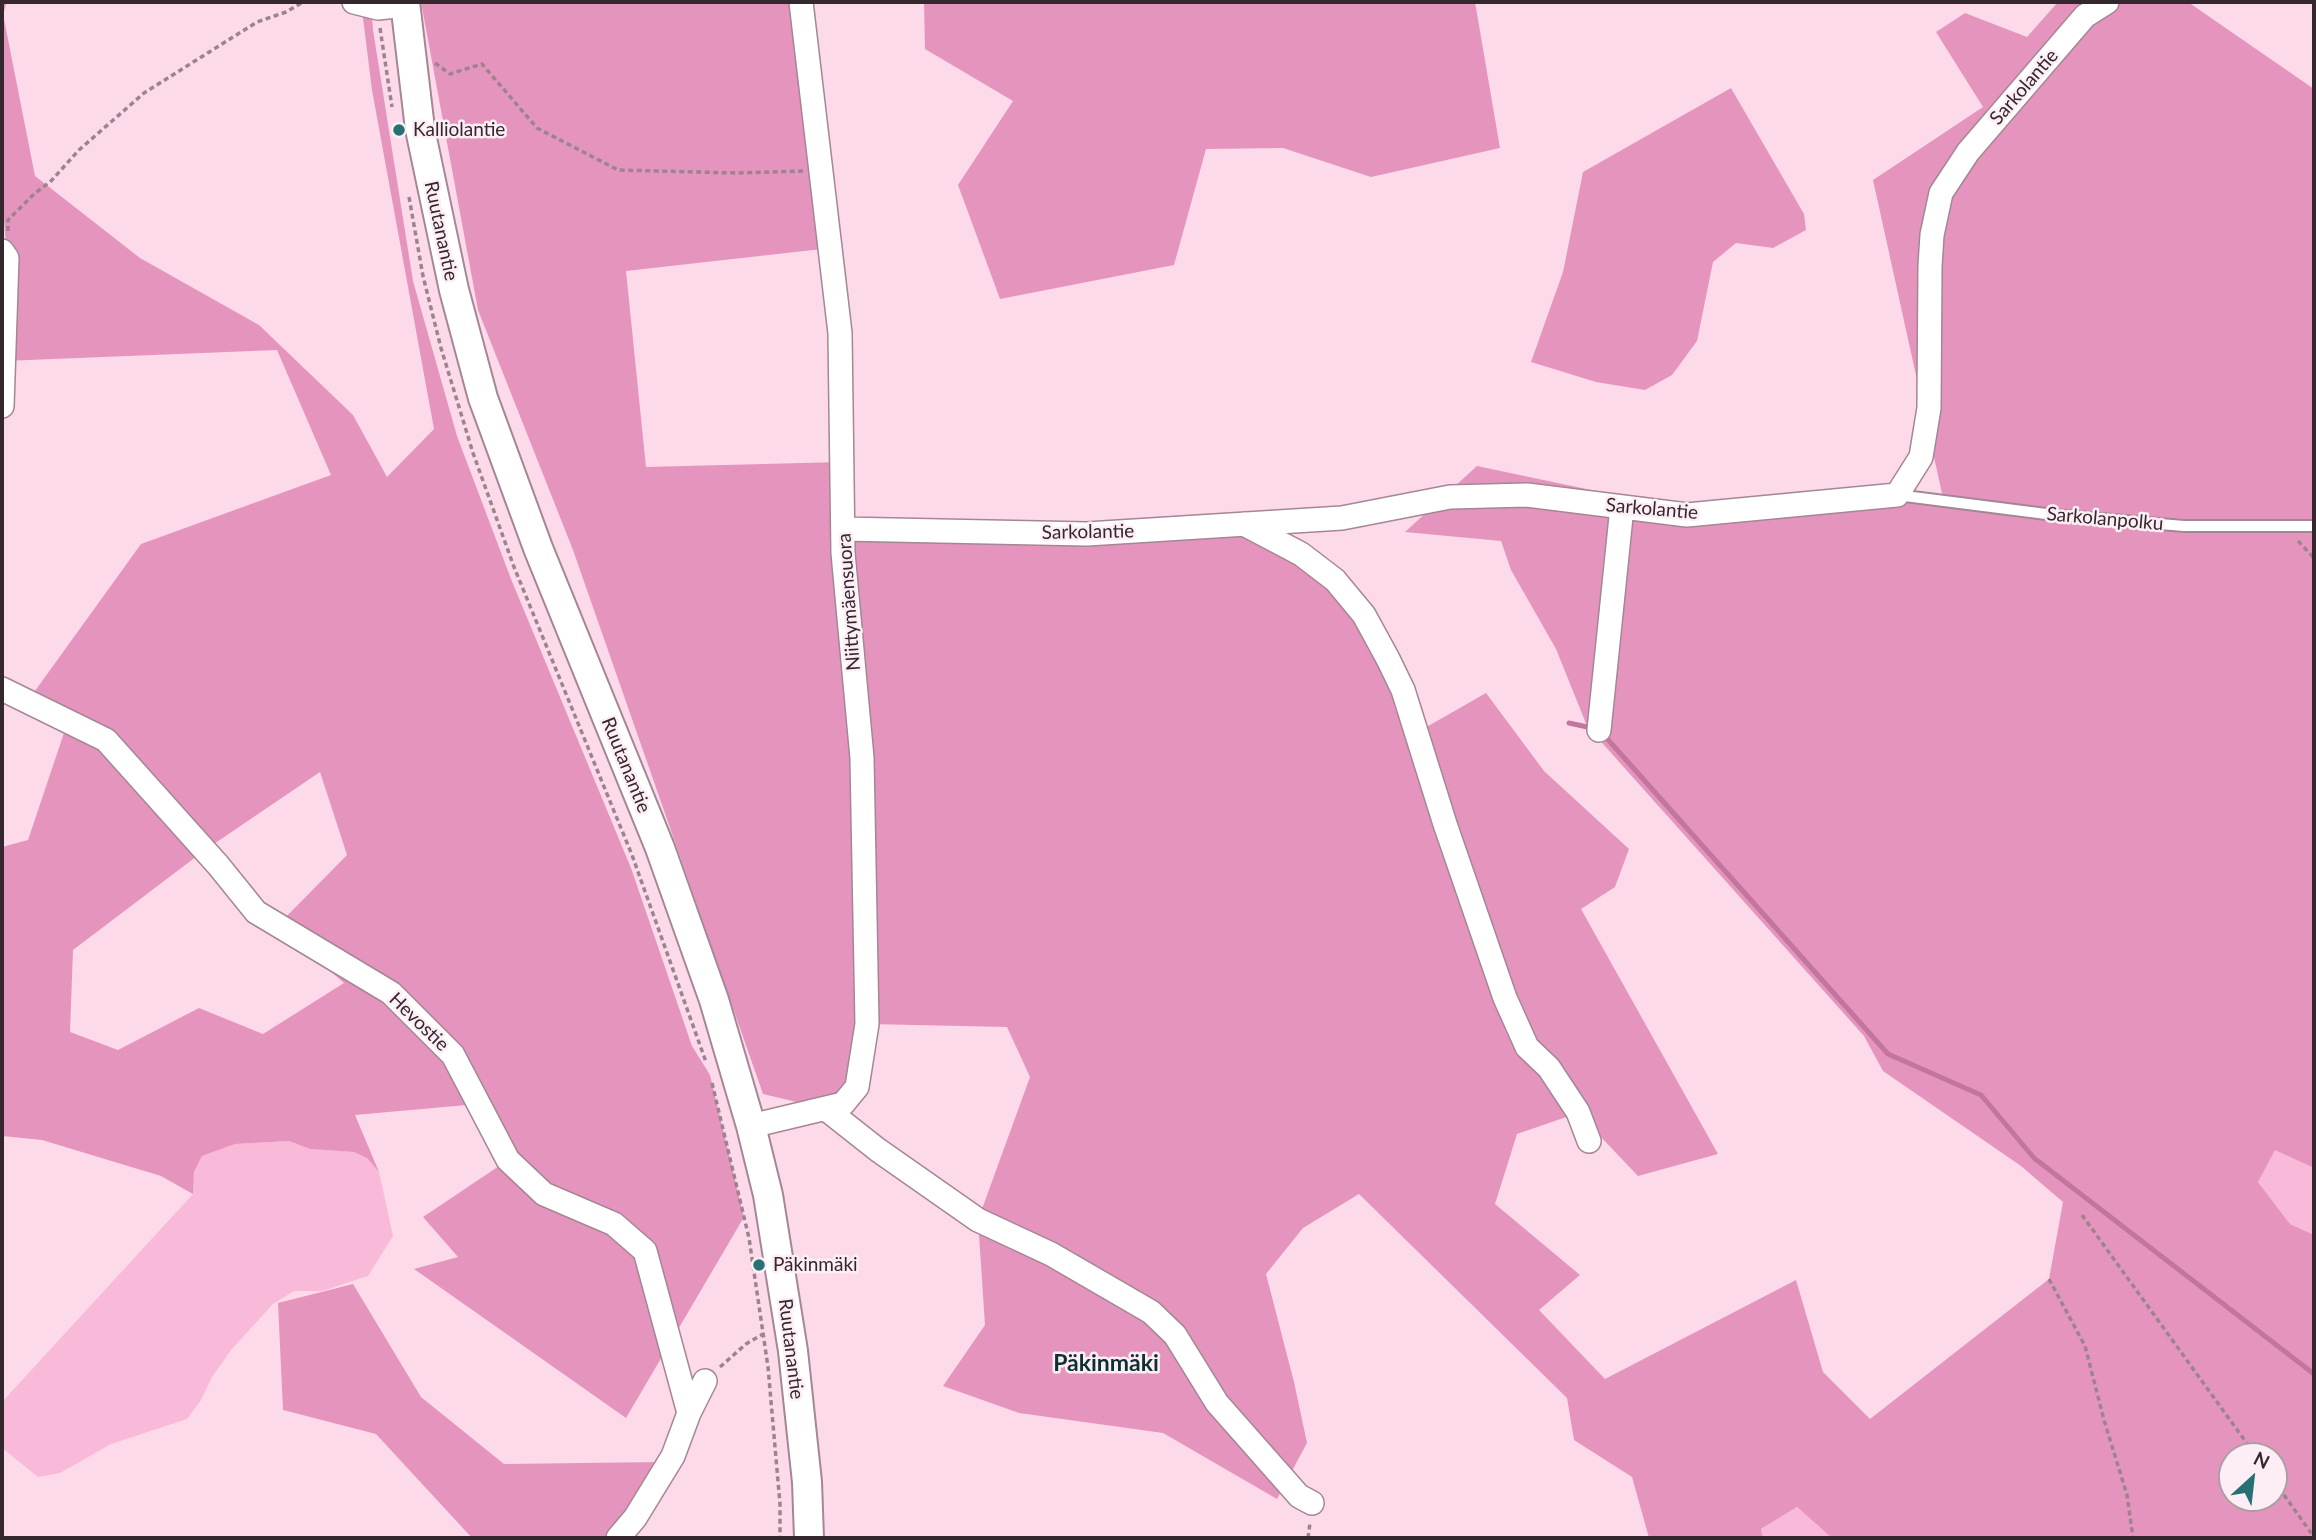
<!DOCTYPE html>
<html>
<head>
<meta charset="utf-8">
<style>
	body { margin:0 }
	#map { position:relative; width:2316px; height:1540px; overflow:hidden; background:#fddaea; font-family:Lato,sans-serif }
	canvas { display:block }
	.frame { position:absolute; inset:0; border:4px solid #34272d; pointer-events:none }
	.north { position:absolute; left:2218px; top:1442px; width:70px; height:70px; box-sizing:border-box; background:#fdeef5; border:2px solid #ad9ea5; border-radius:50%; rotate:27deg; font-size:19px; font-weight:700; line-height:28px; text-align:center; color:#34272d }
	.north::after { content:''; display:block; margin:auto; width:24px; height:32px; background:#267174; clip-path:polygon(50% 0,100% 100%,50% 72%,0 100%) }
</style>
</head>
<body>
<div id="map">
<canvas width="2316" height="1540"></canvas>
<div class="frame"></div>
<div class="north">N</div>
</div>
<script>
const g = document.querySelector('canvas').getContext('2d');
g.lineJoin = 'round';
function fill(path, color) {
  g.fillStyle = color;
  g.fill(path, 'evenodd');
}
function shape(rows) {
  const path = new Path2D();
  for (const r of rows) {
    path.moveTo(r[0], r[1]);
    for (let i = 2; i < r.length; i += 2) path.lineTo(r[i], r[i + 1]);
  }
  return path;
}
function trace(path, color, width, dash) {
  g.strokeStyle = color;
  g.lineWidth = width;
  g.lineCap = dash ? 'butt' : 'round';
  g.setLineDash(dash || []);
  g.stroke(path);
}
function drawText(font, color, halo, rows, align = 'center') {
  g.font = font + ' Lato,sans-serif';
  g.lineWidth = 5;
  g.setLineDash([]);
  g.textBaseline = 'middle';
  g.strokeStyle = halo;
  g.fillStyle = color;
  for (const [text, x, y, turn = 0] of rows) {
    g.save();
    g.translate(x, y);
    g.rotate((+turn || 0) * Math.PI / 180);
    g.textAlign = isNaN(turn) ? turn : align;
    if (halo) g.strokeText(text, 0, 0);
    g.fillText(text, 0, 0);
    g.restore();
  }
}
const green = shape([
	[289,1141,310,1149,354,1152,367,1158,379,1172,393,1236,368,1276,322,1291,294,1291,273,1304,231,1350,212,1377,201,1400,187,1419,111,1444,60,1473,38,1477,2,1448,2,1402,193,1194,194,1172,202,1156,235,1144],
	[2274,1149,2314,1168,2314,1235,2290,1224,2258,1182],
	[1797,1507,1832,1538,1763,1538,1761,1529]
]);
const forest = shape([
	[2,2,7,2,3,14,35,176,140,258,259,325,353,415,387,477,434,429,372,90,361,2,371,2,373,30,413,281,457,436,511,579,631,868,692,1046,710,1075,744,1217,626,1418,414,1269,458,1257,423,1217,508,1160,478,1104,355,1115,379,1172,367,1158,354,1152,310,1149,289,1141,235,1144,202,1156,194,1172,193,1194,161,1176,42,1140,2,1136,2,847,28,840,68,721,27,702,141,544,331,475,277,350,4,361,7,258,2,195],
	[320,772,347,855,278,925,344,983,263,1034,199,1008,118,1050,70,1032,73,950,205,850],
	[421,2,801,2,831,248,626,271,646,467,842,462,843,528,1244,524,1335,580,1416,733,1486,693,1544,771,1629,849,1615,887,1581,909,1718,1154,1638,1176,1578,1113,1517,1134,1495,1204,1580,1275,1539,1310,1605,1379,1796,1280,1823,1372,1870,1419,2049,1279,2063,1202,2021,1166,1883,1071,1864,1036,1587,726,1556,649,1511,570,1501,541,1405,532,1477,466,1667,506,1943,498,1873,180,1983,107,1936,32,1965,13,2027,37,2058,2,2188,2,2314,89,2314,1168,2275,1150,2258,1182,2290,1224,2314,1235,2314,1538,1832,1538,1797,1507,1761,1529,1763,1538,1649,1538,1632,1477,1574,1440,1567,1398,1359,1194,1303,1228,1266,1274,1294,1382,1307,1443,1277,1499,1163,1433,1019,1413,943,1386,985,1325,978,1220,1030,1077,1007,1027,868,1024,857,1087,826,1109,763,1094,573,550,478,310],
	[2232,1456,2274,1456,2274,1498,2232,1498],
	[924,2,1475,2,1500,148,1371,177,1283,148,1206,149,1174,265,1000,299,958,185,1013,101,925,49],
	[1731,88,1804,214,1806,230,1773,248,1736,243,1713,262,1697,341,1672,375,1645,390,1596,382,1531,362,1563,272,1583,172],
	[353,1284,421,1397,504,1464,661,1462,618,1538,472,1538,376,1434,283,1410,278,1303]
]);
const stream = shape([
	[1569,723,1592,728],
	[1603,734,1888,1054,1981,1095,2034,1158,2314,1374]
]);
const path = shape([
	[380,28,392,107],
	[435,63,450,74,482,64,537,128,618,170,736,173,803,171],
	[409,197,423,276,441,348,473,453,514,567,632,855,706,1062],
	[8,231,8,220,34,194,51,181,79,150,144,93,257,22,286,12,303,2],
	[2298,541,2314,558],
	[712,1083,749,1238,768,1367,780,1504,780,1538],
	[2082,1215,2256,1456],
	[2049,1279,2085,1346,2104,1420,2127,1495,2133,1538],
	[720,1367,746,1344,763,1334],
	[2274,1481,2314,1537],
	[1308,1538,1310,1523]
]);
const service = shape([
	[1897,495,2054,515,2184,526,2314,526]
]);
const minor = shape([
	[354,2,378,8,405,5],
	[2,251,7,258,2,406],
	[1244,524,1301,554,1335,580,1364,615,1388,659,1403,690,1445,824,1505,998,1527,1047,1549,1068,1578,1112,1589,1141],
	[843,529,1087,534,1342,518,1450,497,1527,495,1687,515,1897,495,1921,457,1929,408,1930,266,1932,235,1941,193,1968,152,2085,16,2107,2],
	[2,689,106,740,218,865,256,912,391,993,453,1055,508,1160,544,1194,614,1224,645,1251,689,1413],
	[1599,730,1622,507],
	[826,1109,878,1150,978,1220,1051,1254,1151,1312,1175,1335,1217,1403,1299,1496,1312,1503],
	[751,1126,843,1104,857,1087,867,1024,862,758,843,553,840,333,801,2],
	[618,1538,635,1518,673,1456,689,1413,705,1381]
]);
const tertiary = shape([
	[405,2,420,129,454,290,483,398,538,548,660,848,714,1000,751,1126,768,1195,793,1351,807,1482,809,1538]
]);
const markers = [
	[399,130,7,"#267174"],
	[759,1265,7,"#267174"]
];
const streetNames = [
	["Sarkolantie",2024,87,-49],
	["Ruutanantie",441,231,78],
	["Sarkolantie",1652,509,5],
	["Sarkolanpolku",2105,519,5],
	["Sarkolantie",1088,532,-1],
	["Niittymäensuora",849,602,-94],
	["Ruutanantie",626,765,68],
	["Hevostie",419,1022,44],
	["Ruutanantie",791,1349,83]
];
const poiNames = [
	["Kalliolantie",413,130],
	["Päkinmäki",773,1265]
];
const quarterNames = [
	["Päkinmäki",1106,1364]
];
fill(green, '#f9b9d8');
fill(forest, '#e595bd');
trace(stream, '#c3769d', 5);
trace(service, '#a58694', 14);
trace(minor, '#a58694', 26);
trace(tertiary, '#a58694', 32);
trace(path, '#9c848f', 3.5, [5, 3.5]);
trace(service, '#fff', 10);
trace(minor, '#fff', 23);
trace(tertiary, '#fff', 28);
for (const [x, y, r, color] of markers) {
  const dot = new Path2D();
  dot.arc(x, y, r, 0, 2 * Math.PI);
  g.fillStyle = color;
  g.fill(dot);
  trace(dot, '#fdeef5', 2.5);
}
drawText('19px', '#34272d', '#fdeef5', streetNames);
drawText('19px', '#34272d', '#fdeef5', poiNames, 'left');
drawText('bold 23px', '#0d3032', '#fdeef5', quarterNames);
</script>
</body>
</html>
